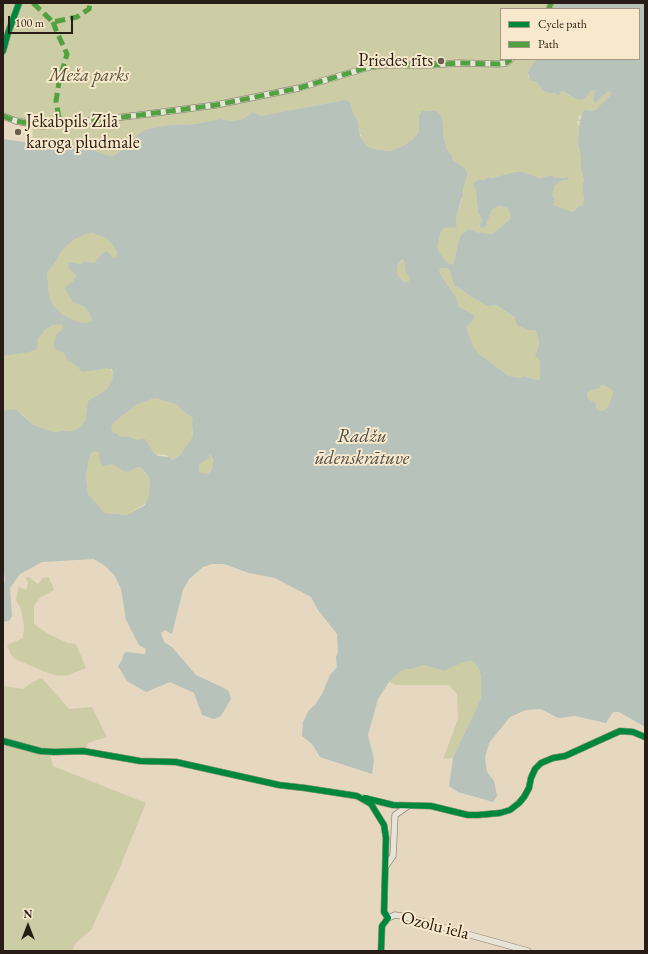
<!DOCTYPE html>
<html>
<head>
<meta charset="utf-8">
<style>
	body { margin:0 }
	#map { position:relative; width:648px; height:954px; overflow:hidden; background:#e6d8c0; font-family:"EB Garamond",serif }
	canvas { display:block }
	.frame { position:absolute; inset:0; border:4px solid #271c16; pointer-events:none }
	.legend { position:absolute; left:500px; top:8px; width:140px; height:52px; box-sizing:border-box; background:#f9e9cc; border:1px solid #a59783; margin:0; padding:5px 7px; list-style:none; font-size:12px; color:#271c16 }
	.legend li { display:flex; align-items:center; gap:8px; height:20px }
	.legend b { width:20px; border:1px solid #a59783 }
	.north { position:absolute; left:8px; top:906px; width:40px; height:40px; -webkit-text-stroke:3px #f9e9cc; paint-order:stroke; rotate:0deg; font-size:11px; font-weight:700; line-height:16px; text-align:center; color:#271c16 }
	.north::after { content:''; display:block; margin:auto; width:14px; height:18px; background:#271c16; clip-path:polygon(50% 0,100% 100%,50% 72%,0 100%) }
	.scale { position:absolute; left:8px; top:16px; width:65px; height:18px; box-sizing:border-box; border:2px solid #271c16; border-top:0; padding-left:5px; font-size:12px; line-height:14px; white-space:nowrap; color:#271c16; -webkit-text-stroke:3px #f9e9cc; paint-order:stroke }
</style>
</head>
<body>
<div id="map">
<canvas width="648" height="954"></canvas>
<div class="frame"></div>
<ul class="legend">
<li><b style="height:5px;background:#00873e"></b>Cycle path</li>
<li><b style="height:5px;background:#51a140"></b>Path</li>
</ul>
<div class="north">N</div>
<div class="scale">100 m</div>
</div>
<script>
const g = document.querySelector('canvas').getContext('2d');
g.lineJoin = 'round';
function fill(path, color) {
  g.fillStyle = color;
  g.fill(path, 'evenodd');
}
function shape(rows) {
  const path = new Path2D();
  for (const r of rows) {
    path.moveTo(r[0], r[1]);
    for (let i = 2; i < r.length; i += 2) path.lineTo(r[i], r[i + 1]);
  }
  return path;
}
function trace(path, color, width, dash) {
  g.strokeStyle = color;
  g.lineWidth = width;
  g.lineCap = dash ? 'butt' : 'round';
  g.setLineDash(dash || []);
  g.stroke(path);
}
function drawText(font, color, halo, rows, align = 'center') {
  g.font = font + ' "EB Garamond",serif';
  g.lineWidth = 4;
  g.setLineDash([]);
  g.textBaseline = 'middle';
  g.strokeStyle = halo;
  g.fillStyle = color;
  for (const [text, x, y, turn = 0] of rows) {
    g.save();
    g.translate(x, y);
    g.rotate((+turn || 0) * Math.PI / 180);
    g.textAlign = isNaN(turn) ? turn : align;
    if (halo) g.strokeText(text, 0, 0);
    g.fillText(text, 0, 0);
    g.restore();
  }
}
const green = shape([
	[3,3,556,3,554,9,501,9,501,59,536,59,529,69,528,77,536,82,544,91,549,93,555,93,557,95,560,92,563,91,576,99,581,100,584,99,591,91,595,90,593,98,594,104,608,91,611,93,611,95,594,111,584,110,582,115,580,115,578,118,579,119,581,120,581,121,578,121,577,122,578,126,579,126,578,144,581,158,581,169,584,180,582,186,584,199,583,205,579,206,573,212,553,205,555,199,552,195,554,190,554,186,563,180,568,180,569,179,568,177,555,178,552,175,540,178,522,172,515,172,492,178,488,177,485,180,478,180,475,182,473,186,476,191,478,213,481,216,482,222,479,224,480,227,483,228,485,227,492,210,498,206,508,208,511,218,494,233,489,234,476,232,470,229,465,231,460,236,453,265,448,263,443,258,437,248,441,231,445,227,457,227,456,219,463,196,463,189,467,178,467,172,465,168,452,160,452,156,447,149,443,135,443,123,441,115,437,111,422,111,419,115,419,132,412,140,403,146,390,151,373,149,367,146,361,137,362,135,360,134,358,121,354,115,350,102,345,100,260,116,253,112,243,119,231,121,220,119,195,124,170,125,147,129,137,135,128,145,115,155,108,156,90,149,52,148,32,143,33,124,16,121,3,116,3,51,7,34,3,30],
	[458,63,499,64,506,63,508,64,501,66,459,64,437,66,404,66,403,69,401,69,400,66,381,66,334,78,369,67,382,65,431,65],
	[92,233,106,238,112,244,117,252,116,258,113,258,107,251,102,253,94,263,85,261,80,264,69,262,68,267,76,274,73,281,73,302,84,307,89,312,92,323,81,323,63,315,52,304,49,295,47,272,55,263,61,250,72,241,86,234],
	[403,259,410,278,408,282,404,282,398,275,397,272,397,267],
	[441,268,446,268,450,271,454,286,461,289,471,297,484,304,489,306,496,305,510,315,536,332,539,341,536,353,540,361,540,379,537,380,527,376,521,378,509,376,479,354,472,347,468,333,467,326,472,322,459,307,456,297,439,272],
	[62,323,96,367,110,368,113,373,112,381,107,389,88,401,85,421,80,427,73,431,63,431,53,432,34,425,22,414,3,417,3,356,14,354,38,339,45,330,53,325],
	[603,385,611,389,613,392,613,395,608,407,604,410,599,411,596,407,596,403,588,399,587,393,591,390],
	[155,398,176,404,184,412,194,418,192,423,193,436,180,455,173,460,166,455,156,454,150,449,148,445,133,466,140,467,149,478,150,486,150,494,146,503,127,515,105,513,88,494,86,476,89,459,92,453,112,424,136,405],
	[210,454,213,462,209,474,205,476,196,472,199,463],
	[29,577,38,584,43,578,49,577,54,590,40,598,34,606,34,624,48,634,68,643,76,644,86,668,69,675,58,676,45,672,15,659,10,653,7,645,23,638,24,626,21,609,16,600,19,587,26,590,28,583,25,578],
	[473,661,479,669,481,676,481,698,453,758,443,759,458,719,457,694,449,685,396,685,389,682,401,671,406,669,412,669,424,665,444,671,464,662],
	[42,678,69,709,92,707,107,737,88,743,86,749,50,755,53,766,146,803,118,872,91,930,75,944,72,951,3,951,3,686,23,689,31,683]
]);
const water = shape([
	[556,3,645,3,645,727,619,712,613,712,606,723,575,716,558,718,541,709,526,710,510,717,489,743,485,758,487,772,494,781,497,796,493,802,458,792,449,786,453,758,481,698,481,676,479,669,473,661,464,662,444,671,424,665,412,669,406,669,401,671,389,682,378,699,368,735,374,759,372,774,320,757,312,744,302,736,303,722,309,710,315,705,322,694,330,675,337,667,336,657,338,652,337,634,318,610,311,597,275,578,249,573,224,564,212,564,203,567,189,579,183,590,172,634,165,630,161,633,164,642,172,647,196,675,226,689,229,692,231,699,221,716,214,719,202,715,194,693,170,682,146,692,127,681,118,666,122,660,123,655,126,652,145,654,146,649,139,645,126,620,121,589,115,576,105,566,94,559,42,562,20,574,10,588,12,616,9,621,3,622,3,588,5,580,3,565,3,412,10,409,16,410,34,425,53,432,63,431,73,431,80,427,85,421,88,401,107,389,112,381,113,373,112,369,107,368,82,372,76,365,68,361,64,353,55,349,54,342,57,334,64,328,62,324,53,325,45,330,38,339,37,349,29,352,3,356,3,139,32,143,52,148,90,149,108,156,115,155,128,145,137,135,147,129,170,125,195,124,220,119,231,121,243,119,253,112,260,116,345,100,350,102,354,115,358,121,360,136,367,146,373,149,390,151,403,146,412,140,419,132,419,115,422,111,437,111,441,115,443,123,443,135,447,149,452,156,452,160,465,168,467,172,467,177,463,189,463,196,461,200,456,219,457,228,445,227,441,231,437,248,443,258,448,263,453,265,460,236,465,231,469,229,476,232,490,234,494,233,511,218,508,208,498,206,492,210,485,227,483,228,480,227,479,223,482,222,481,216,478,213,476,191,473,186,475,182,478,180,485,180,488,177,492,178,515,172,522,172,540,178,552,175,555,178,568,177,569,179,568,180,563,180,554,186,554,190,552,195,555,199,553,205,573,212,579,206,583,205,584,199,582,186,584,180,581,169,581,158,578,144,579,126,582,114,584,110,594,111,610,96,611,93,608,91,606,93,594,104,593,98,595,90,591,91,584,99,581,100,576,99,563,91,560,92,559,95,557,95,555,93,549,93,544,91,536,82,530,80,528,73,529,69,536,59,639,59,639,9,554,9],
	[92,233,106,238,112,244,117,252,116,258,113,258,107,251,102,253,94,263,85,261,80,264,69,262,68,267,76,275,73,281,65,288,73,302,84,307,89,312,92,322,81,323,63,315,52,304,49,295,47,272,55,263,61,251,72,241,86,234],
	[402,259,404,261,406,273,410,278,408,282,404,282,398,275,397,272,397,267],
	[441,268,447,268,450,271,454,286,461,289,471,297,484,304,489,306,496,305,515,318,517,325,529,330,534,330,536,332,539,341,537,351,535,355,540,361,540,379,537,380,525,376,521,378,509,376,479,354,473,347,468,333,467,326,472,322,474,315,459,307,456,297,439,272],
	[603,385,611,389,613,392,613,394,608,407,604,410,599,411,596,407,596,403,588,399,587,393,591,390,600,388,600,386],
	[155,398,176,404,184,412,193,418,192,423,193,436,180,455,173,460,169,457,158,456,153,452,145,439,136,440,127,436,124,437,119,436,116,433,113,433,111,429,112,424,136,405],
	[94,451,99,452,100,462,103,466,113,464,126,472,130,471,137,467,140,467,145,472,149,478,150,486,149,496,145,505,127,515,105,513,88,494,86,476,89,459,92,453],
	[210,454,213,460,211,471,208,474,201,473,199,472,199,464,208,459]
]);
const street = shape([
	[549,9,551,3],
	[3,51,8,33,19,3],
	[3,116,16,121,43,126,140,115,216,105,299,88,369,67,382,65,431,65,458,63,499,64,506,63,511,59],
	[3,741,40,751,54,752,83,751,140,761,176,762,279,785,305,788,357,796,371,804,384,825,386,838,384,912,388,918,382,926,381,951],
	[363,798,393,805,431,806,468,815,478,815,500,813,510,810,519,803,524,797,529,788,531,778,535,769,541,763,553,758,565,756,620,731,633,732,645,737],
	[386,866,393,856,395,815,408,806],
	[388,918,395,915,402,916,528,951]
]);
const quiet = shape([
	[33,3,53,22,77,17,89,9,90,3],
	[549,9,551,3],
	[53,22,56,30,67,54,59,82,56,101,60,123],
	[3,116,16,121,43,126,140,115,216,105,299,88,369,67,382,65,431,65,458,63,499,64,506,63,511,59]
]);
const cycleway = shape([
	[3,51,8,33,19,3],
	[3,741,40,751,54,752,83,751,140,761,176,762,279,785,305,788,357,796,371,804,384,825,386,838,384,912,388,918,382,926,381,951],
	[365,798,393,805,431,806,468,815,478,815,500,813,510,810,519,803,524,797,529,788,531,778,535,769,541,763,553,758,565,756,620,731,633,732,645,737]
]);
const markers = [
	[441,61,4,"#6a5e52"],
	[18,132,4,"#6a5e52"]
];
const poiNames = [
	["Priedes rīts",433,61],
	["Jēkabpils Zilā",26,122,"left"],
	["karoga pludmale",26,143,"left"]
];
const parkNames = [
	["Meža parks",89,76]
];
const streetNames = [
	["Ozolu iela",435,926,14]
];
const waterNames = [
	["Radžu",362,437],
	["ūdenskrātuve",362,459]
];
fill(green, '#cccca5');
fill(water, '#b6c2ba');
trace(street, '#948b7d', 7);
trace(street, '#e9e3d7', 5.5);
trace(quiet, '#51a140', 5, [10, 5]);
trace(cycleway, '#00873e', 6);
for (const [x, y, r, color] of markers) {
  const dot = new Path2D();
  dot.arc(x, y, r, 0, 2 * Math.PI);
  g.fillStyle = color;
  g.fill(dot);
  trace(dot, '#f9e9cc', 1.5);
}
drawText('18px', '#271c16', '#f9e9cc', poiNames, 'right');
drawText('italic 18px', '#524e3a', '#f9e9cc', parkNames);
drawText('18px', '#271c16', '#f9e9cc', streetNames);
drawText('italic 19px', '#4c4b46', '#f9e9cc', waterNames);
</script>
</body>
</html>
